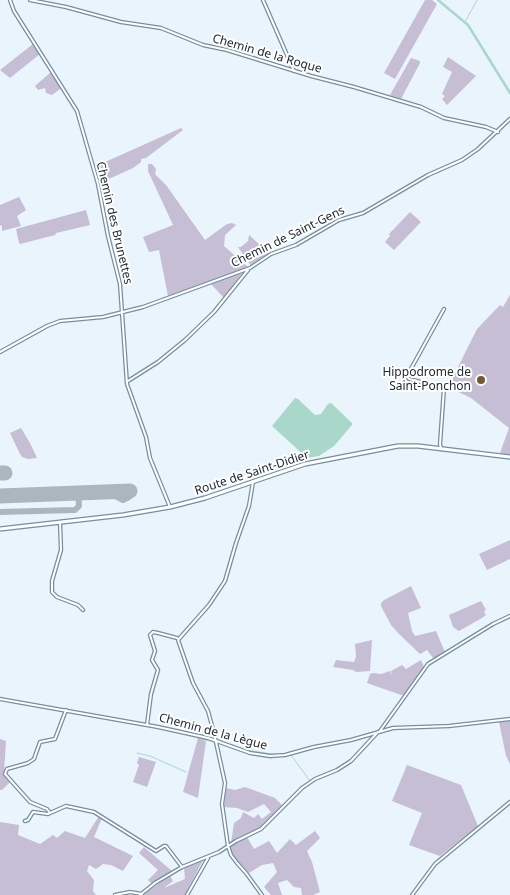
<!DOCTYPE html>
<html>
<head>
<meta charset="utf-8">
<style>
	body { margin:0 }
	canvas { display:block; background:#e9f4fc }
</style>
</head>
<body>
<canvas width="510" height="895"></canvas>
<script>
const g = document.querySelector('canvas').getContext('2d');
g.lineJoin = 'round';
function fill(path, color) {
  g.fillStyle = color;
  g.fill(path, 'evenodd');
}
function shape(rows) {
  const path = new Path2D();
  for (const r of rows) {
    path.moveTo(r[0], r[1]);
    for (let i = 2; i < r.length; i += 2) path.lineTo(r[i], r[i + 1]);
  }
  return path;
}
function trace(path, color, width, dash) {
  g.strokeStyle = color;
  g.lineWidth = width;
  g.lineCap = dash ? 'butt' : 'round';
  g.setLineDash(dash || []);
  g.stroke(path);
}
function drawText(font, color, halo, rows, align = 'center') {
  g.font = font + ' "Noto Sans",sans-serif';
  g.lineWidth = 4;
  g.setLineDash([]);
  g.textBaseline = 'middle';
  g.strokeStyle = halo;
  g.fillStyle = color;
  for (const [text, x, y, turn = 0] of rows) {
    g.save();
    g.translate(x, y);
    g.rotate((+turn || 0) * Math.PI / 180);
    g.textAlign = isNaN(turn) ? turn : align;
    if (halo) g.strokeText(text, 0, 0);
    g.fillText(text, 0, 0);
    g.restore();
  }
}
const green = shape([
	[425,0,432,0,437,4,395,79,384,73],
	[33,44,40,54,10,78,0,70],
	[448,57,476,76,447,105,442,99,445,96,442,94,452,72,443,67],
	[411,58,420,61,420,63,401,99,390,95],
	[51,72,60,84,60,89,52,95,46,93,45,88,38,90,35,86],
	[181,128,183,130,146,158,141,159,141,162,133,168,100,183,94,167],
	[148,164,152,164,156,169,155,174,166,185,205,240,227,224,232,223,236,225,225,235,224,246,248,267,168,296,159,250,149,252,143,237,173,225,148,171],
	[19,197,26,210,17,216,21,226,2,231,2,226,0,225,0,205],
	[86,210,90,225,56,233,55,235,20,244,19,243,16,229],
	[410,212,421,222,394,250,385,242,390,236,389,234],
	[249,235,270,254,251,266,238,247,241,247,248,241],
	[242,273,224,298,210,283,228,277],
	[510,295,510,455,500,453,509,428,471,398,448,387,477,329,500,305,503,307],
	[21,428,30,443,37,458,28,459,22,457,19,452,10,433],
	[510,540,510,559,487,570,479,554],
	[411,586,421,608,408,613,412,631,415,636,436,631,445,652,434,659,427,650,420,654,398,633,391,625,381,606,381,603,384,600],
	[481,601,486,610,484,611,486,615,482,618,459,631,453,627,449,615],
	[372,640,370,671,356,672,353,670,333,667,336,660,354,662,356,657,355,644],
	[421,660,424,667,404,696,367,683,370,674,373,673,381,674,390,671,392,676,391,671,402,665,406,669],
	[510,720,510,764,506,756,499,722],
	[198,738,206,741,198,798,183,792],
	[0,739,6,741,4,773,11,781,2,790,0,790],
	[139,757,156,762,147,787,133,782,139,765,137,763],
	[407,765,461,785,478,826,440,856,409,845,422,813,392,801],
	[245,787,275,798,282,805,281,809,265,825,254,832,231,843,234,823,241,818,243,812,254,818,258,814,262,819,271,812,264,804,248,812,237,808,224,807,226,788,235,790],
	[99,816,102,818,94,837,133,856,123,871,111,865,103,864,96,869,89,865,87,871,94,880,93,891,96,895,0,895,0,822,19,825,18,835,40,844,53,835,57,838,65,831,85,838],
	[315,831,320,838,307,851,312,862,320,892,313,895,302,895,301,888,294,887,287,880,278,883,282,895,271,895,264,887,277,872,273,863,262,865,249,873,238,863,230,849,231,844,247,837,254,849,269,841,277,853,290,839,296,845],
	[144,847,172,871,152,884,148,880,158,870,139,853],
	[203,860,185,895,142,895,170,876,173,881,164,888,185,879,184,868]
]);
const water = shape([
	[295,398,298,399,315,415,321,414,328,404,331,403,352,423,352,425,334,446,319,456,307,458,272,426]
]);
const stream = shape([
	[465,22,477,0],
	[198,738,214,742],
	[217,739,246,750,278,755],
	[218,743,258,756,271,758,291,755,310,781],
	[137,753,150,756,186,772],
	[282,754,290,753]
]);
const canal = shape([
	[438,0,468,25,510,93]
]);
const taxiway = shape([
	[106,491,123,500,129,497,128,491],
	[0,512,75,510,79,506,78,493]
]);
const runway = shape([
	[0,473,5,473],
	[0,496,130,491]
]);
const street = shape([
	[10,0,14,11,77,111,98,184,108,236,120,284,127,384,146,437,150,458,170,507],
	[30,0,66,7,121,22,161,28,203,45,227,50,311,76,354,87,421,107,444,118,486,127,498,132],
	[263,0,294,71],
	[0,352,47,326,60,321,103,317,143,307,250,268,271,254,296,245,339,220,363,213,428,175,462,160,478,149,510,119],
	[128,381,158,362,185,340,214,312,248,270],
	[441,449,440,444,444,388,409,379,407,376,444,309],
	[253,482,249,506,236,543,225,581,209,605,178,640,193,683,208,711,214,733,225,783,222,804,228,846,231,855,237,863,246,873,262,895],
	[60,522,61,550,52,581,52,592,57,597,78,605,83,610],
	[0,699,158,727,208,738,250,753,270,756,285,755,314,747,351,740,393,728,449,726,510,719],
	[66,710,55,739,40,742,34,759,28,763,7,769,5,774,30,802,47,809,50,813,66,806,94,812,156,851,164,846,166,846,182,867],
	[147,725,151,694,158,670,152,660,155,651,150,635,153,632,158,633,177,638],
	[380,731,428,664,493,624,510,616],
	[25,821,28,820,33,812,48,814,50,813],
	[115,895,130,892,142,894],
	[140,895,155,883,182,867,219,852,236,841,261,829,302,788,315,779,337,770,351,761,378,732],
	[187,895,208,858],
	[412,895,435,864,510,802]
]);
const secondary = shape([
	[0,529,123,515,170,507,205,498,305,464,398,446,418,446,510,457]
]);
const markers = [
	[481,380,5,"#72592a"]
];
const streetNames = [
	["Chemin de la Roque",267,54,16],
	["Chemin des Brunettes",114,223,77],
	["Chemin de Saint-Gens",288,237,-26],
	["Route de Saint-Didier",252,473,-18],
	["Chemin de la Lègue",213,732,15]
];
const poiNames = [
	["Hippodrome de",471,373],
	["Saint-Ponchon",471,387]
];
fill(green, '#c5bed5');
fill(water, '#a9d7c9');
trace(stream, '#a9d7c9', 1);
trace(canal, '#a9d7c9', 2.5);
trace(taxiway, '#abb6be', 6);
trace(runway, '#abb6be', 15);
trace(street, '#758f9f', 4.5);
trace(secondary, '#758f9f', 5.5);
trace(street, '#fff', 2);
trace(secondary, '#fff', 3);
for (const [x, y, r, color] of markers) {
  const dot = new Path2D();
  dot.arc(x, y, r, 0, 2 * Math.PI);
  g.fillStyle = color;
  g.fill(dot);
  trace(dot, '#fff', 2);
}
drawText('12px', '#202a31', '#fff', streetNames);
drawText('12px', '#202a31', '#fff', poiNames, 'right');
</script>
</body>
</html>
